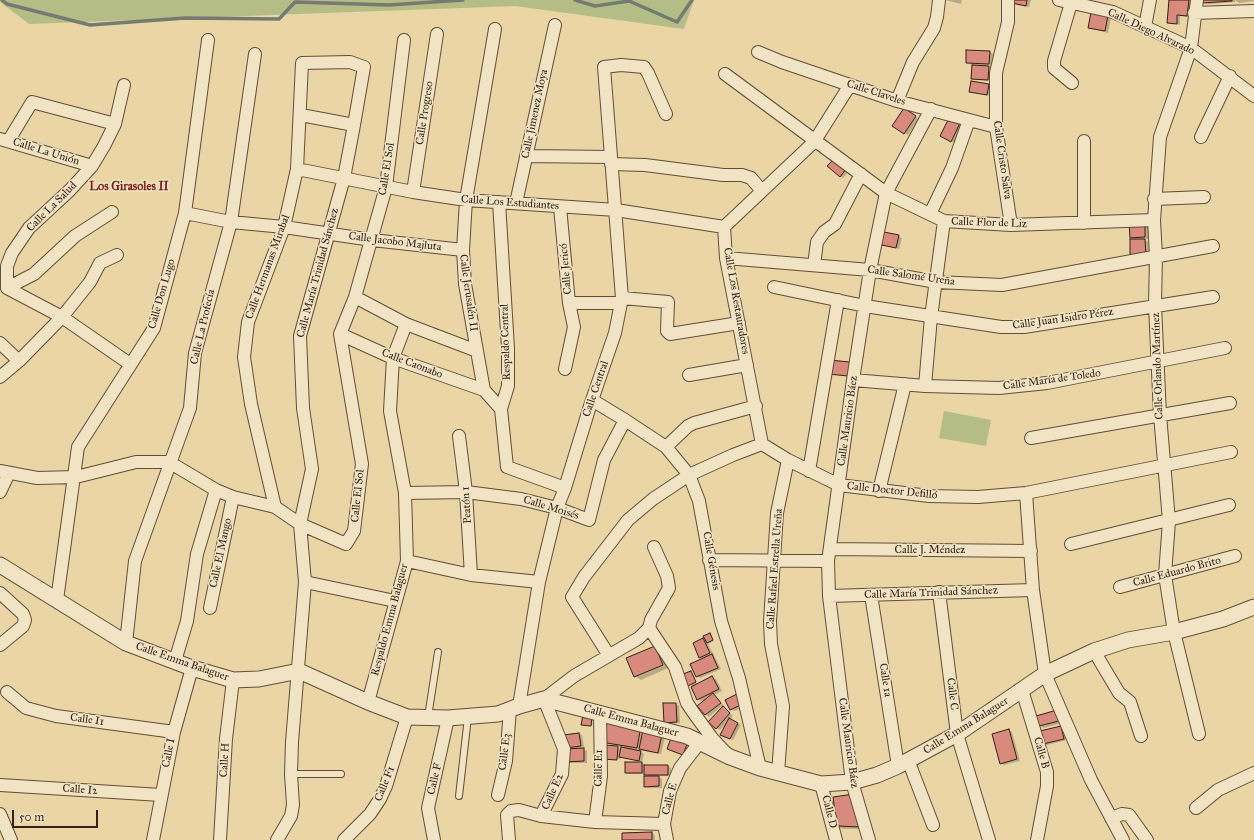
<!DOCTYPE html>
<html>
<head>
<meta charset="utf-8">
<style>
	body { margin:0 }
	#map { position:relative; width:1254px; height:840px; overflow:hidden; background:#e9d5a5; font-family:"IM FELL Great Primer",serif }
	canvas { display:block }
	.scale { position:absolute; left:12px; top:810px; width:86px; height:18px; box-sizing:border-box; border:2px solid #382014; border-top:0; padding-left:5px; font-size:12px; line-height:14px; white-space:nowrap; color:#382014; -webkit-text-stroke:3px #f1e4c4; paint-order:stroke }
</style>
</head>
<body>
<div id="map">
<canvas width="1254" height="840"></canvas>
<div class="scale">50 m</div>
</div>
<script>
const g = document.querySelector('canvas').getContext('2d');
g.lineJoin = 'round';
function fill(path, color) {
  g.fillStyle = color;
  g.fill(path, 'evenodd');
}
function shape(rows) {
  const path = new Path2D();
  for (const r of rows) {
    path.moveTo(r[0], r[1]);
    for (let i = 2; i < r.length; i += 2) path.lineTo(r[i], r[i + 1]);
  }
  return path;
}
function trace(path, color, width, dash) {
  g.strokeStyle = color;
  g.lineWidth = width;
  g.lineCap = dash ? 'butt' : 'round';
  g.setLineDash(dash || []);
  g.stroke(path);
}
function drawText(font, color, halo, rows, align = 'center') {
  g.font = font + ' "IM FELL Great Primer",serif';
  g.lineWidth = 3;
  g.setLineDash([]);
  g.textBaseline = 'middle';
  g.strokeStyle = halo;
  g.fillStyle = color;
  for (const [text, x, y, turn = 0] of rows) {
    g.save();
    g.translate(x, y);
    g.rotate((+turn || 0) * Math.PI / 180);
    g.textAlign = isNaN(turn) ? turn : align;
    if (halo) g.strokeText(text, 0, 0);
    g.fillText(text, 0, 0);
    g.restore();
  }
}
const green = shape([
	[0,0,694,0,684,29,515,6,29,24,0,2],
	[944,411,991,420,986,446,939,438]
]);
const shadow = shape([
	[945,0,962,0,961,4],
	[1014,0,1031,0,1029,7,1017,5,1014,3],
	[1170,0,1192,0,1190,17,1180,16,1180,25,1168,22],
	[1204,0,1235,0,1235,2,1207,4],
	[1235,0,1254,0,1254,1,1239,3],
	[1108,16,1111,18,1108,33,1089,28],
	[990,52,993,54,992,66,986,65,992,69,991,81,976,80,972,78,973,65,967,62],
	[989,85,992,87,990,96,970,91],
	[904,110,919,119,908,135,894,126],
	[950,119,963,126,955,143,945,138],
	[834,160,849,171,843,178,840,176],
	[1130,223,1148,225,1148,239,1143,239,1148,242,1149,257,1137,240,1131,237],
	[898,236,902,238,899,249,878,244],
	[830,361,852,377,829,373],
	[710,635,714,641,708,644,721,669,700,678,697,676,703,659,700,657,703,639,707,641],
	[660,650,668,668,641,680,635,676,628,658],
	[691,672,697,684,712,677,716,679,722,691,714,695,723,705,709,717,698,706,706,700,701,701,698,699,691,685,689,685],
	[727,700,747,705,735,711,731,709],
	[676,704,679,706,680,723,669,724,665,722],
	[726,709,733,716,730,719,741,725,733,740,721,734,727,723,720,730,717,728],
	[1060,713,1062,723,1044,728,1040,726,1038,716],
	[583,717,593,718,592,726,584,725],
	[606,721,665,737,661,754,638,750,644,754,642,763,645,765,668,766,671,768,671,776,657,776,662,779,662,788,648,788,645,786,650,777,645,774,629,774,626,772,626,763,642,762,621,757,621,759,605,758,616,746,622,749,622,747,608,744,602,741],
	[1061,727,1064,729,1067,740,1047,745,1044,743],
	[1009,730,1012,732,1020,761,1004,765,1001,763],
	[579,734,582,735,584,747,581,748,587,751,587,763,569,763,566,761,564,736],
	[686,745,690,747,686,756,672,750],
	[834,798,867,829,843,829,837,826],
	[652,833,655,835,655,840,623,840,623,834]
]);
const stream = shape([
	[2,0,7,4,90,25,185,18,279,19,295,2,389,5,463,0],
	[575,0,595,6,629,1,677,22,692,0]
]);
const building = shape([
	[1013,0,1027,0,1026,6,1012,3,1013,0],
	[1169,0,1189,0,1187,16,1177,15,1177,24,1167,23,1169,0],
	[1203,0,1232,0,1232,1,1203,3,1203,0],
	[1091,12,1108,15,1105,31,1088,28,1091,12],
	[966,50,990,51,989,64,966,63,966,50],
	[972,65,989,66,988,80,971,79,972,65],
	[971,81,989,84,987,95,969,92,971,81],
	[904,108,916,116,904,134,892,126,904,108],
	[949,118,960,123,951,142,940,136,949,118],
	[834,159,846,169,840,177,827,166,834,159],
	[1129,222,1145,222,1145,237,1130,238,1129,222],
	[879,231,899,235,896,248,877,244,879,231],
	[1130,239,1145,239,1146,256,1130,256,1130,239],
	[829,360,850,362,848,376,828,374,829,360],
	[710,633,713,640,707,643,703,636,710,633],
	[703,638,710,653,699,658,693,643,703,638],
	[655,646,663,665,634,677,626,658,655,646],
	[712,654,718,668,696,677,690,664,712,654],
	[691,671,696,682,688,686,683,674,691,671],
	[712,676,719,689,697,700,691,687,712,676],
	[713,693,721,703,705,715,697,706,713,693],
	[739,693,745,703,730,710,725,700,739,693],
	[663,703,676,703,677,722,664,723,663,703],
	[723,706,730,713,716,729,708,722,723,706],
	[1057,710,1059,721,1039,726,1036,716,1057,710],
	[583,715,592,717,591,726,581,725,583,715],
	[729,718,738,723,730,739,720,735,729,718],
	[606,720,641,726,637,748,601,742,606,720],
	[1061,726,1064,739,1043,744,1040,731,1061,726],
	[1009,729,1017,759,1000,764,992,734,1009,729],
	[643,730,662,734,658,753,639,749,643,730],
	[579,733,581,746,565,748,563,735,579,733],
	[671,738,687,744,683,755,667,749,671,738],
	[603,745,618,746,617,760,602,759,603,745],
	[621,747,641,751,639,761,619,757,621,747],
	[584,748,584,761,565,762,565,749,584,748],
	[625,762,642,762,642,773,625,773,625,762],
	[644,765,668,765,668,775,644,775,644,765],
	[644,776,659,776,659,786,644,787,644,776],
	[854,794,862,827,837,826,833,797,854,794],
	[652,832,652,840,622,840,622,833,652,832]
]);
const service = shape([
	[428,717,438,652],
	[291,774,341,774],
	[459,796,468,717]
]);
const minor = shape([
	[1008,0,1008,22,996,73,996,127,1011,225],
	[1059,0,1113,12,1191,48,1254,96],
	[1197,0,1191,48,1160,137,1154,220,1156,256,1155,305,1160,415,1169,521,1165,575,1174,632,1199,734],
	[1071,3,1054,61,1054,68,1072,83],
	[1194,13,1254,11],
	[1145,27,1150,0],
	[495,29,466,200,463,250,465,284,484,390,501,409],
	[758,52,782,62,897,101,996,127],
	[725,74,886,193,944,221,1011,225,1154,220],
	[897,101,913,62,934,28,937,17,939,0],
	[301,115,354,125],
	[1201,137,1230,76],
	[0,139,92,166],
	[9,140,32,102,115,124],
	[526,156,611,157],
	[611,164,645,165,723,175,742,175,751,178,762,191],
	[297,169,413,192,466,200,616,210,724,227],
	[413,192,437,34],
	[1154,199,1204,197],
	[499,202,508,348,508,386,501,409,507,467,565,488],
	[516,203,555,25],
	[560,207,569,303,621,303],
	[185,213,231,222,284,227,372,240,463,250],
	[930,214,952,168,969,120],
	[1084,223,1084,141],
	[726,258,870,270,936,282,1002,285,1213,246],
	[814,265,817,242,824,232,835,224,861,174],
	[774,287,865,306,1001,327,1024,327,1213,297],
	[7,288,7,266,12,253,29,228,70,190,92,166,104,146,115,124,124,85],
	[7,288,62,317,130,364],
	[7,288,34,274,75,236,112,212],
	[355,297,406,324,477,351],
	[622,298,668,302,667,331,670,334,739,323],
	[340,334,393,358,484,390],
	[0,343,19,361],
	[565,369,574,327,569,303],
	[689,375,747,365],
	[0,377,19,361,62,317,90,282,100,263,117,255],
	[853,380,925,386,999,388,1047,383,1225,348],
	[925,386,931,317,944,221],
	[592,400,625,420,666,447,689,475,699,501,721,621,739,678,760,768],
	[459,436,466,492,471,575],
	[1031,438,1230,403],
	[762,444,788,460,839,485,929,496,978,497,1026,493,1231,452],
	[762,444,726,258,724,227,814,142,850,85],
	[666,447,688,426,694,423,756,406],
	[0,471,37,478,76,477,136,462,169,462,216,490,233,497,275,507,300,524,346,544,354,531,362,464,340,334,355,297,386,187,404,40],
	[809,471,838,300],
	[879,491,905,384],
	[0,492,9,473],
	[405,493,466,492,521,499,557,508,589,520,604,460,625,420],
	[1026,493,1033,590,1045,674,1091,780,1123,840],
	[275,507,251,404,244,357,248,322,284,227,297,169,302,63,350,62,364,67,354,125,344,178,300,336,303,408,312,469,300,524,305,582,292,742,291,774,293,805,291,816,277,840],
	[1071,544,1229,505],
	[830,549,1031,551],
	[709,560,828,561],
	[407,561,471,575,539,582],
	[305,582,395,601],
	[1120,587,1235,556],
	[939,592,957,734,989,840],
	[0,593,23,614,25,620,23,626,0,645],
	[871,595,898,766],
	[829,596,1033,590],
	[57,600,78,447,154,328,185,213,208,40],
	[210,608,233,497],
	[649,628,675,667,687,703,693,712,712,738,726,753],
	[649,628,651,620,669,588,667,576,654,547],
	[126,643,135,561,190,408,195,353,231,222,255,54],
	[1094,651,1119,693,1130,702,1141,736],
	[608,654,572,597,584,577,628,520,653,499,689,475,733,455,762,444],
	[175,661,187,621,197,554,216,490],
	[1022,690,1047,772,1047,786,1037,840],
	[7,692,26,708,56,716,174,732],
	[368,702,407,561,405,493,390,411,393,358,406,324],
	[519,706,539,582,557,508,565,488,590,406,615,333,622,298,604,67,621,65,644,67,648,73,666,114],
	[908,760,933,825],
	[778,773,783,706,771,644,770,621,777,513,788,460],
	[821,784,836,840],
	[0,785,161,795],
	[498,795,506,761,510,709],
	[1196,808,1218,790,1254,773],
	[0,814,11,840],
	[541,816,562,774,564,749,544,699,574,676,639,638,649,628],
	[1111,818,1122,814,1129,815,1147,840],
	[595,822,601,776,600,713],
	[153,840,174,732,192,668],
	[220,840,226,739,233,680],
	[344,840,370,814,380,799,386,786,407,717],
	[434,840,428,808,448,718],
	[509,840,507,815,511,811,519,810,541,816,595,822,664,824],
	[667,840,664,824,670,791,680,768,700,742],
	[869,840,852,782,829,596,828,561,853,380,870,270,886,193,931,109]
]);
const tertiary = shape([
	[0,565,126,643,192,668,233,680,259,679,299,671,368,702,407,717,448,718,498,714,519,706,544,699,687,736,730,757,760,768,821,784,852,782,877,775,898,766,957,734,1045,674,1094,651,1128,640,1174,632,1223,619,1254,607]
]);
const streetNames = [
	["Calle Diego Alvarado",1151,32,25],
	["Calle Claveles",876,93,18],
	["Calle Progreso",425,113,-81],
	["Calle Jimenez Moya",535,114,-78],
	["Calle La Unión",46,152,17],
	["Calle Cristo Salva",1002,160,82],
	["Calle El Sol",387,169,-81],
	["Calle Los Estudiantes",510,203,4],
	["Calle La Salud",52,207,-45],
	["Calle Flor de Liz",989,223,2],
	["Calle Jacobo Majluta",395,242,7],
	["Calle Hermanas Mirabal",268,267,-70],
	["Calle Jericó",566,269,-95],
	["Calle María Trinidad Sánchez",318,273,-75],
	["Calle Salomé Ureña",911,276,8],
	["Calle Jerusalén II",468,293,82],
	["Calle Don Lugo",162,294,-74],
	["Calle Los Restauradores",736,301,80],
	["Calle Juan Isidro Pérez",1063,319,-8],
	["Calle La Profecía",203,327,-77],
	["Respaldo Central",506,342,-92],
	["Calle Caonabo",412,364,21],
	["Calle Orlando Martínez",1158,366,-92],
	["Calle María de Toledo",1052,380,-8],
	["Calle Central",596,389,-71],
	["Calle Mauricio Báez",848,421,-82],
	["Calle Doctor Defilló",892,491,6],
	["Calle El Sol",358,496,-84],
	["Peatón 1",467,505,-94],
	["Calle Moisés",551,508,17],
	["Calle J. Méndez",930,550],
	["Calle El Mango",221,553,-78],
	["Calle Génesis",711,561,80],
	["Calle Rafael Estrella Ureña",775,569,-86],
	["Calle Eduardo Brito",1177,572,-15],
	["Calle María Trinidad Sánchez",931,593,-2],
	["Respaldo Emma Balaguer",390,620,-75],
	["Calle Emma Balaguer",182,662,19],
	["Calle 1a",885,680,81],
	["Calle C",952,694,83],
	["Calle I1",87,720,8],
	["Calle Emma Balaguer",631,721,15],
	["Calle Emma Balaguer",966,726,-32],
	["Calle Mauricio Báez",848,743,82],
	["Calle E3",505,752,-83],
	["Calle I",169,753,-79],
	["Calle B",1041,753,74],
	["Calle H",225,760,-87],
	["Calle E1",599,768,-89],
	["Calle F",435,779,-77],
	["Calle F1",385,784,-68],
	["Calle I2",80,790,4],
	["Calle E2",553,792,-66],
	["Calle E",670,799,-75],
	["Calle D",829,812,76]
];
const neighbourhoodNames = [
	["Los Girasoles II",129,187]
];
fill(green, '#b5bd87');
fill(shadow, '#0003');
trace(stream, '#757a73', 3.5);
fill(building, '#d88a7d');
trace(building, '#382014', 1);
trace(service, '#644d38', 8);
trace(minor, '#644d38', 14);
trace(tertiary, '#644d38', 17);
trace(service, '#f1e4c4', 6);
trace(minor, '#f1e4c4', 12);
trace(tertiary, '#f1e4c4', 15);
drawText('11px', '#382014', '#f1e4c4', streetNames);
drawText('bold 12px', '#7a1f14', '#f1e4c4', neighbourhoodNames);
</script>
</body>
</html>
